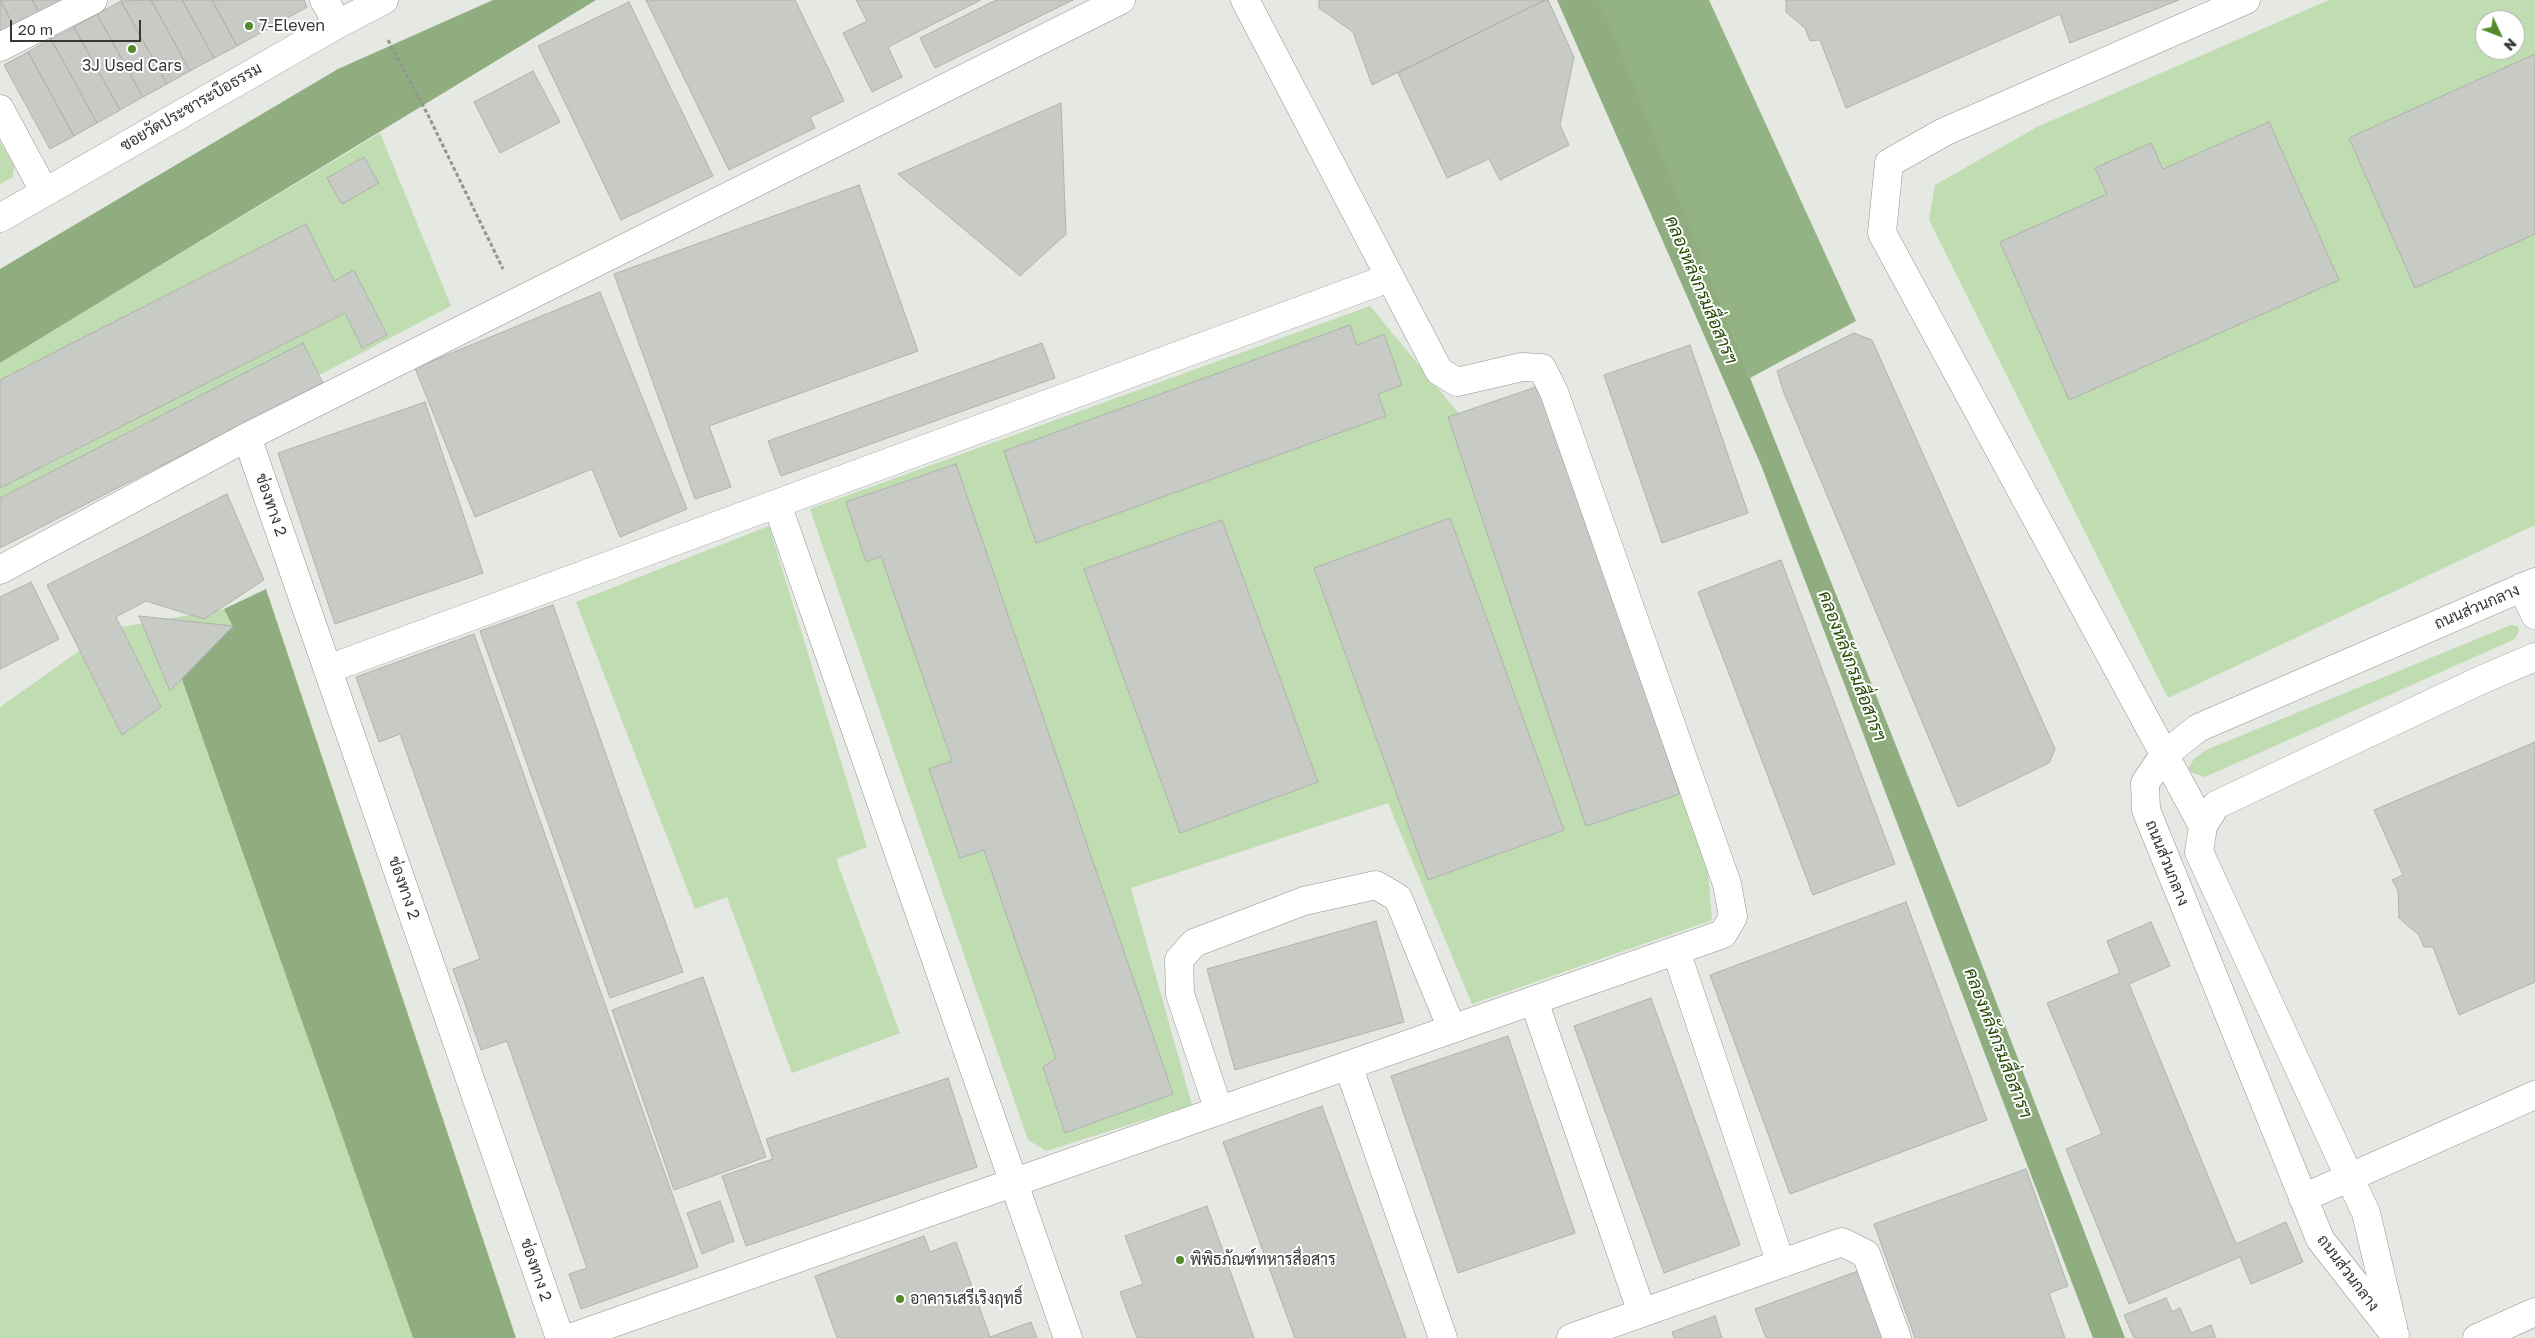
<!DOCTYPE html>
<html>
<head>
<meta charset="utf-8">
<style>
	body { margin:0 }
	#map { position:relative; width:2535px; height:1338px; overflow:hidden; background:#e5e8e3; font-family:"Golos Text",sans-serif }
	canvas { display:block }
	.north { position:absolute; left:2475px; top:10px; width:50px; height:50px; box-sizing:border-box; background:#fff; border:1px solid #afafaf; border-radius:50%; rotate:133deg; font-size:14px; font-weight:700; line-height:20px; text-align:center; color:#373836 }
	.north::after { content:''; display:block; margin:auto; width:18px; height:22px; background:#528c2a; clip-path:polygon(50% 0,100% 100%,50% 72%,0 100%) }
	.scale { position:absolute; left:10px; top:20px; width:131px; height:22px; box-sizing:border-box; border:2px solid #373836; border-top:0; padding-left:6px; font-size:15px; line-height:18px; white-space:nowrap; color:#373836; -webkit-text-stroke:4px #fff; paint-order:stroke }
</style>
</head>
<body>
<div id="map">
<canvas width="2535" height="1338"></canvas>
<div class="north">N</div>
<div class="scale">20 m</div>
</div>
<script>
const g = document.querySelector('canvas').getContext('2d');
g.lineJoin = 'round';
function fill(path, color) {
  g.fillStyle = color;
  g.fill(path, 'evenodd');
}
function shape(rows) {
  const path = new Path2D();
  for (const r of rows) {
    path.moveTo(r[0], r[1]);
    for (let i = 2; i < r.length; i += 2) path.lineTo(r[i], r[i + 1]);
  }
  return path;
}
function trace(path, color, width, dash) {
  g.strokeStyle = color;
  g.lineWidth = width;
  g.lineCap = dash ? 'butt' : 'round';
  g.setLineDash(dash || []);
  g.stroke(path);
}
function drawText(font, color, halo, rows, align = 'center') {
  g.font = font + ' "Golos Text",Sarabun,sans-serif';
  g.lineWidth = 4;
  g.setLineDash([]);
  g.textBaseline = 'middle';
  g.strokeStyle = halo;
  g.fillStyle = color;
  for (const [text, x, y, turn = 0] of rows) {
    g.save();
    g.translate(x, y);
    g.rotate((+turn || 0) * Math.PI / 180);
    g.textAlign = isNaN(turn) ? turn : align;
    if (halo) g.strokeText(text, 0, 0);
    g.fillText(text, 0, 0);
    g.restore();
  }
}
const green = shape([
	[2329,0,2535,0,2535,525,2168,698,1929,220,1935,185,2037,127],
	[2485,20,2515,20,2515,50,2485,50],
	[380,133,451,306,0,542,0,363],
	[0,142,14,166,13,177,0,184],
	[1370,306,1484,444,1680,794,1708,871,1712,920,1472,1004,1388,803,1131,888,1192,1105,1046,1151,1028,1140,810,509],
	[769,526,867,847,836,859,900,1033,792,1073,727,897,695,909,576,602],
	[224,609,233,626,180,675,413,1338,0,1338,0,707,110,629],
	[2511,625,2517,626,2519,630,2515,639,2205,777,2193,773,2188,769,2194,759,2206,750]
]);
const forest = shape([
	[1599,0,1709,0,1856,321,1750,378]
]);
const water = shape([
	[493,0,596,0,0,363,0,269,338,69],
	[1557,0,1599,0,1618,45,1956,897,2125,1338,2093,1338,1761,465],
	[266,589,516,1338,413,1338,180,674,233,627,224,609]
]);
const building = shape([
	[0,0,32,0,40,14,15,28,0,0],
	[0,0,15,28,0,36,0,0],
	[32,0,64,0,40,14,32,0],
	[151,0,182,0,214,58,190,71,151,0],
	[151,0,190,71,167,84,121,1,151,0],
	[182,0,212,0,237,46,214,58,182,0],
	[212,0,304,0,307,7,237,46,212,0],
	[646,0,795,0,844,101,810,117,815,128,729,170,646,0],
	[856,0,981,0,888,47,902,77,872,92,843,33,867,21,856,0],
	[996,0,1073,0,935,68,920,38,996,0],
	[1319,0,1545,0,1372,85,1353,32,1319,8,1319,0],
	[1545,0,1548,0,1574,57,1560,125,1569,145,1500,180,1489,159,1447,178,1398,73,1545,0],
	[1786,0,2179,0,2070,43,2060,14,1846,108,1820,40,1810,41,1805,28,1786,12,1786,0],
	[121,1,167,84,143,97,97,14,121,1],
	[629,2,713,176,621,220,538,46,629,2],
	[97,14,143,97,120,110,74,27,97,14],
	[74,27,120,110,97,123,51,39,74,27],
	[51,39,97,123,74,136,28,52,51,39],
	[28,52,74,136,50,149,4,65,28,52],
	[2535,54,2535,234,2415,288,2349,138,2535,54],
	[533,71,560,122,500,153,474,102,533,71],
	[1061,103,1066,234,1020,276,898,174,1061,103],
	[2269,122,2339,280,2069,400,2000,242,2107,194,2095,168,2151,143,2163,169,2269,122],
	[364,157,379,183,342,204,327,178,364,157],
	[859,185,918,351,709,426,731,487,695,499,614,274,859,185],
	[306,224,334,281,354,270,387,335,362,348,345,313,0,488,0,380,306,224],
	[600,292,687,509,620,537,592,469,475,517,415,368,600,292],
	[1350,325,1357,345,1384,334,1402,385,1378,394,1386,416,1036,543,1004,451,1350,325],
	[1854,333,1872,340,2055,749,2049,763,1958,807,1784,393,1777,371,1854,333],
	[303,343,323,383,0,548,0,498,303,343],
	[1042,343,1055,378,781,476,768,441,1042,343],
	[1690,345,1748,513,1662,543,1604,375,1690,345],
	[1542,385,1680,794,1586,826,1448,417,1542,385],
	[425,402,483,573,335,624,278,453,425,402],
	[956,464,1173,1094,1065,1133,1043,1067,1056,1058,984,850,960,858,929,769,952,761,881,556,866,562,846,502,956,464],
	[227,494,264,580,204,619,146,601,116,617,161,707,122,735,47,585,227,494],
	[1450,518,1564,830,1428,880,1314,568,1450,518],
	[1222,520,1318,782,1180,833,1084,569,1222,520],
	[1781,560,1895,864,1813,895,1698,592,1781,560],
	[31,582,59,639,0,669,0,597,31,582],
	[553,605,683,972,610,998,480,631,553,605],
	[139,616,233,626,170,691,139,616],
	[474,634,698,1267,581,1309,569,1274,587,1268,507,1041,481,1050,453,969,480,959,400,734,379,742,356,677,474,634],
	[2535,742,2535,982,2459,1015,2433,947,2424,947,2419,935,2399,918,2398,890,2392,880,2403,875,2374,810,2535,742],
	[1906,902,1987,1120,1790,1194,1710,975,1906,902],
	[1376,921,1404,1022,1235,1070,1207,969,1376,921],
	[2151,922,2170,966,2129,984,2236,1244,2286,1222,2303,1262,2251,1284,2240,1257,2129,1304,2066,1149,2102,1134,2047,1003,2120,973,2107,941,2151,922],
	[703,977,766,1157,674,1190,612,1010,703,977],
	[1651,998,1740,1245,1664,1273,1574,1026,1651,998],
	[1508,1036,1575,1233,1458,1273,1391,1076,1508,1036],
	[948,1078,977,1167,746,1246,722,1176,773,1159,766,1139,948,1078],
	[1322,1106,1406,1338,1295,1338,1223,1142,1322,1106],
	[2026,1169,2068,1286,2049,1293,2065,1338,1915,1338,1874,1224,2026,1169],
	[720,1201,734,1241,702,1254,687,1213,720,1201],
	[1207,1206,1254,1338,1137,1338,1120,1292,1143,1284,1125,1236,1207,1206],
	[924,1236,930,1252,956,1242,990,1337,1031,1322,1037,1338,837,1338,815,1276,924,1236],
	[1858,1271,1883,1338,1766,1338,1755,1309,1858,1271],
	[2166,1298,2172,1312,2180,1308,2191,1333,2211,1325,2216,1338,2134,1338,2124,1315,2166,1298],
	[1715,1316,1722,1338,1674,1338,1672,1332,1715,1316]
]);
const path = shape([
	[388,40,429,117,503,269]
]);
const minor = shape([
	[324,0,338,24],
	[0,47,93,0],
	[0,109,44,191],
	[0,218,338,24,384,0],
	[247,437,560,1338],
	[777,504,1068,1338],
	[0,570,247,437,1121,0],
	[2522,587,2535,615],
	[328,669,1389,278],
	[2203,826,1882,233,1889,163,1944,132,2246,0],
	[1676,951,1781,1264],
	[1534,1001,1642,1313],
	[1348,1065,1443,1338],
	[1219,1111,1180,994,1179,960,1194,943,1304,901,1376,885,1398,898,1452,1029],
	[2303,1198,2535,1095],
	[2393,1327,2366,1213,2199,852,2203,826,2216,805,2481,680,2535,657],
	[2395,1335,2320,1239,2146,810,2145,783,2164,755,2198,728,2535,582],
	[570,1338,1723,934,1733,917,1727,884,1554,392,1542,368,1522,367,1457,382,1439,371,1245,0],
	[1571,1338,1842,1242,1866,1254,1897,1338],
	[2477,1338,2535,1312]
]);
const markers = [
	[249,26,5,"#528c2a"],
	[132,49,5,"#528c2a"],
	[1180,1260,5,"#528c2a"],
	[900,1299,5,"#528c2a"]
];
const poiNames = [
	["7-Eleven",259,26],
	["3J Used Cars",132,66,"center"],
	["พิพิธภัณฑ์ทหารสื่อสาร",1190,1260],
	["อาคารเสรีเริงฤทธิ์",910,1299]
];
const streetNames = [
	["ซอยวัดประชาระบือธรรม",191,107,-30],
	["ช่องทาง 2",271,505,71],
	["ถนนส่วนกลาง",2477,607,-23],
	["ถนนส่วนกลาง",2167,863,68],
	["ช่องทาง 2",404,888,71],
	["ช่องทาง 2",536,1270,71],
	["ถนนส่วนกลาง",2348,1273,53]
];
const waterNames = [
	["คลองหลังกรมสื่อสารฯ",1701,290,67],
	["คลองหลังกรมสื่อสารฯ",1852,666,69],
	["คลองหลังกรมสื่อสารฯ",1998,1043,69]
];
fill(green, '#c0dcb1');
fill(forest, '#94b384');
fill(water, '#8fad7f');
fill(building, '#c7cac5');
trace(building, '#afb2ad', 1);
trace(minor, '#91948f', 29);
trace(path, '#929490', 3, [4, 2.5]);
trace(minor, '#fff', 28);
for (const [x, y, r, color] of markers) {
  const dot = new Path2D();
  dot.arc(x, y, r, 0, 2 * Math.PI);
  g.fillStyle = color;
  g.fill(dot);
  trace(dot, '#fff', 2);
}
drawText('16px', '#373836', '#fff', poiNames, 'left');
drawText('16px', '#373836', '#fff', streetNames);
drawText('italic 18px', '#264c06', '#fff', waterNames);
</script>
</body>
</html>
